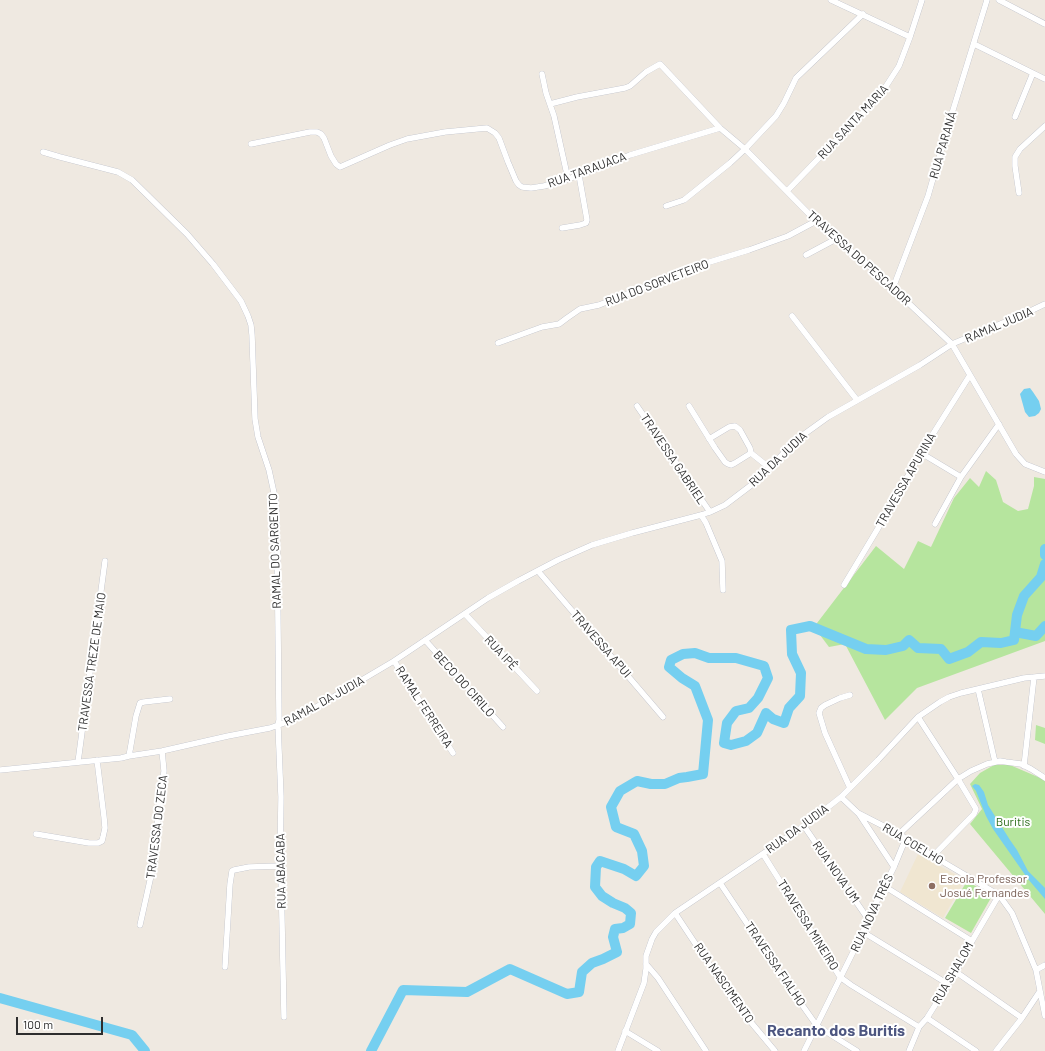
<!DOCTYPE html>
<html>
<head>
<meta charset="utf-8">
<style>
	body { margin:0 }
	#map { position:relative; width:1045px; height:1051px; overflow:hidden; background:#efe9e1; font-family:Barlow,sans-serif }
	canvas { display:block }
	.scale { position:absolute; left:16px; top:1017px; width:87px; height:18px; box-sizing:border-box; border:2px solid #2e2e2e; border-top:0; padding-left:5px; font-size:12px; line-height:14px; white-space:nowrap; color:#2e2e2e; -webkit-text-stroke:3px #fff; paint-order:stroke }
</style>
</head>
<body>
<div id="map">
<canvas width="1045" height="1051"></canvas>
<div class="scale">100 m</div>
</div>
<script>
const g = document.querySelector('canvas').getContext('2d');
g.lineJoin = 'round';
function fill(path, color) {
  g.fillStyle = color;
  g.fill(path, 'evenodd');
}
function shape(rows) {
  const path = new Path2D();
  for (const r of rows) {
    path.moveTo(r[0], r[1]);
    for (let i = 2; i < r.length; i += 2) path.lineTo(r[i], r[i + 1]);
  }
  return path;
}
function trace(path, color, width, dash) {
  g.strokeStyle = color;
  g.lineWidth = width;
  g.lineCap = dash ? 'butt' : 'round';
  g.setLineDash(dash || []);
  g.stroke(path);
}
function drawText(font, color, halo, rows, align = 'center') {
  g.font = font + ' Barlow,sans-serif';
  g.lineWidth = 4;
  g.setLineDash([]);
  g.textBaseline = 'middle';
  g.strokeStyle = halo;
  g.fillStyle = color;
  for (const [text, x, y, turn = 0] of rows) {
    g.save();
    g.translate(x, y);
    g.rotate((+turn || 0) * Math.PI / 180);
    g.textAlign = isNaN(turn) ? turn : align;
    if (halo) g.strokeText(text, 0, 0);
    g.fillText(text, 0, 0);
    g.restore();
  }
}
const education = shape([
	[918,854,965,880,943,918,900,892]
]);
const green = shape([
	[986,471,996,480,1003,502,1018,511,1028,509,1034,486,1034,477,1045,479,1045,641,917,688,885,720,845,644,829,647,814,627,876,546,904,569,918,541,931,547,954,498,970,478,979,487],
	[1036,725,1045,728,1045,744,1035,740],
	[994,765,1010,765,1045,780,1045,914,970,824,982,809,970,784,980,773],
	[967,881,992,896,971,933,945,918]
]);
const water = shape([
	[1030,388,1033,392,1039,401,1041,409,1039,413,1035,416,1029,417,1025,412,1020,394,1024,389],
	[975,784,979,785,984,792,988,805,1010,840,1017,850,1028,871,1045,888,1045,899,1028,879,993,829,986,816,976,791,972,786]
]);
const river = shape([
	[1045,549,1045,555],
	[1015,632,1036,636,1045,626],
	[0,998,132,1035,145,1051],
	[371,1051,403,990,467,992,510,969,567,994,579,992,582,972,592,963,603,959,617,952,613,937,615,929,623,928,630,924,631,913,625,908,613,903,602,896,595,887,596,867,600,861,624,869,636,876,644,866,642,851,634,834,616,827,611,807,620,791,637,781,651,784,665,784,679,778,687,777,703,774,708,720,695,686,682,678,669,667,671,660,683,654,695,653,709,658,736,658,764,666,768,678,758,698,749,708,736,711,727,723,724,743,731,745,746,741,757,733,766,713,773,719,784,723,789,708,800,696,801,673,792,654,791,630,810,626,866,649,886,650,903,646,909,640,918,648,941,649,949,659,968,652,981,642,1001,643,1014,640,1017,615,1024,596,1041,577,1045,564]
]);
const street = shape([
	[831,0,910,37],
	[999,0,1045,24],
	[974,44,1045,79],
	[542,74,546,93,554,116,568,179],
	[550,104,577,97,625,88,630,86,646,72,660,64,720,128,745,149,816,221,836,239,867,264,952,344,1016,454,1025,464,1045,472],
	[1015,117,1033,73],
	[251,144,310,132,317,132,321,134,324,138,331,156,336,164,340,167,390,145,407,139,445,132,487,128,495,133,499,138,508,162,516,181,519,185,522,187,531,188,544,186,568,179,602,167,630,155,720,128],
	[43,152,60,157,118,172,132,180,187,234,213,264,241,301,248,316,251,325,252,335,255,419,258,437,269,470,276,502,277,531,279,720,278,725,281,797,280,866,281,873,284,1017],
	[787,191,881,94,899,66,910,37,922,0],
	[1019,193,1015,166,1015,157,1020,149,1045,126],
	[666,206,684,200,730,163,745,149,776,116,784,103,796,78,863,14],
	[562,228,580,225,586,223,587,220,579,175],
	[806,255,836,239],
	[893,288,928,196,949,123,987,0],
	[792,316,857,400],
	[498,343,542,327,559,324,567,318,580,309,599,305,703,264,749,250,788,236,816,221],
	[637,406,710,512],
	[689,406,715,448,725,462,728,464,731,465,735,463,751,453],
	[709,439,729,427,735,426,740,430,750,448,751,453],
	[751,453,766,465,773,465],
	[921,453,961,477],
	[701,515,706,523,722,561,723,590],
	[935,524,961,477,999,424],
	[538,571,663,717],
	[844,585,877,530,921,453,970,375],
	[465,614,537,691],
	[425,640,503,727],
	[394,661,453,753],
	[978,689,995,762],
	[850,695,840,698,825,705,821,708,819,713,825,733,850,788],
	[918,717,958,779,976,809,974,814,933,856],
	[129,756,136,716,140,703,144,702,170,699],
	[78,762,105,561],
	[1024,766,1034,677],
	[0,770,121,758,129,756,162,751,228,736,270,728,287,722,306,713,394,661,488,598,518,581,558,560,592,545,632,533,701,515,710,512,725,505,754,483,773,465,788,448,803,435,828,417,920,365,952,344,1022,315,1045,304],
	[841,797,858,813,899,834,933,856,999,895,1012,913,1036,970,1045,1016],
	[859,814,894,867],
	[804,826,868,919],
	[36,834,89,843,98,843,102,841,103,837,105,828,104,817,97,760],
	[899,834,958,779,971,771,987,764,1000,761,1006,762,1021,764,1031,769,1045,778],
	[763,854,840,977,851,985,919,1027],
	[720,883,788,985,817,1026,857,1051],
	[884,886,972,941],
	[675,913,734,1002,775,1051],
	[140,925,155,858,155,842,164,771,162,751],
	[863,932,948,984],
	[646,964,658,978,706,1051],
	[225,967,230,884,232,871,234,870,249,867,280,866],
	[1036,970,1045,965],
	[956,972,1022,1018],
	[927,1018,976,1051],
	[625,1031,658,1051],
	[618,1051,644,983,646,969,646,956,652,939,656,932,675,913,804,826,841,797,878,760,918,717,940,702,949,697,961,693,1024,678,1045,676],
	[804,1051,863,932,868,919,894,867,906,838],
	[909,1051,919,1027,927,1018,956,972,972,941,999,895],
	[996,1051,1022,1018,1040,991]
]);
const markers = [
	[932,886,4,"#8d6e63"]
];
const streetNames = [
	["RUA SANTA MARIA",853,122,-47],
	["RUA PARANÁ",943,145,-74],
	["RUA TARAUACA",587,170,-20],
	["TRAVESSA DO PESCADOR",859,258,42],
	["RUA DO SORVETEIRO",657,283,-21],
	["RAMAL JUDIA",999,325,-23],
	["TRAVESSA GABRIEL",673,459,56],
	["RUA DA JUDIA",778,459,-43],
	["TRAVESSA APURINA",906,480,-60],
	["RAMAL DO SARGENTO",275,551,-92],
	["TRAVESSA APUI",601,644,49],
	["RUA IPÊ",501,653,47],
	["TRAVESSA TREZE DE MAIO",92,662,-82],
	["BECO DO CIRILO",464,684,48],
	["RAMAL DA JUDIA",324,701,-29],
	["RAMAL FERREIRA",424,707,57],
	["TRAVESSA DO ZECA",157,827,-83],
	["RUA DA JUDIA",797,829,-36],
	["RUA COELHO",913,844,31],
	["RUA ABACABA",281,871,-91],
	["RUA NOVA UM",836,872,55],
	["RUA NOVA TRÊS",872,913,-65],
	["TRAVESSA MINEIRO",808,925,58],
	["TRAVESSA FIALHO",775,964,56],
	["RUA SHALOM",953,973,-60],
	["RUA NASCIMENTO",724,983,55]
];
const parkNames = [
	["Buritis",1013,822]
];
const educationNames = [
	["Escola Professor",940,879],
	["Josué Fernandes",940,893]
];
const districtNames = [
	["Recanto dos Buritís",836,1031]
];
fill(education, '#f0e6d1');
fill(green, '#b6e59e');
fill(water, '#75cff0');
trace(river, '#75cff0', 10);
trace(street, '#b4b7c1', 6);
trace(street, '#fff', 5.5);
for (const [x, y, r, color] of markers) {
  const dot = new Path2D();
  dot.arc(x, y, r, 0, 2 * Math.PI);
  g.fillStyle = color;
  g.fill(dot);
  trace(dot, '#fff', 1.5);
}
drawText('12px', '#2e2e2e', '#fff', streetNames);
drawText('12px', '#2c6e1b', '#fff', parkNames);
drawText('12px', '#785e54', '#fff', educationNames, 'left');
drawText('bold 16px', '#4d5680', '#fff', districtNames);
</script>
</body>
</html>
